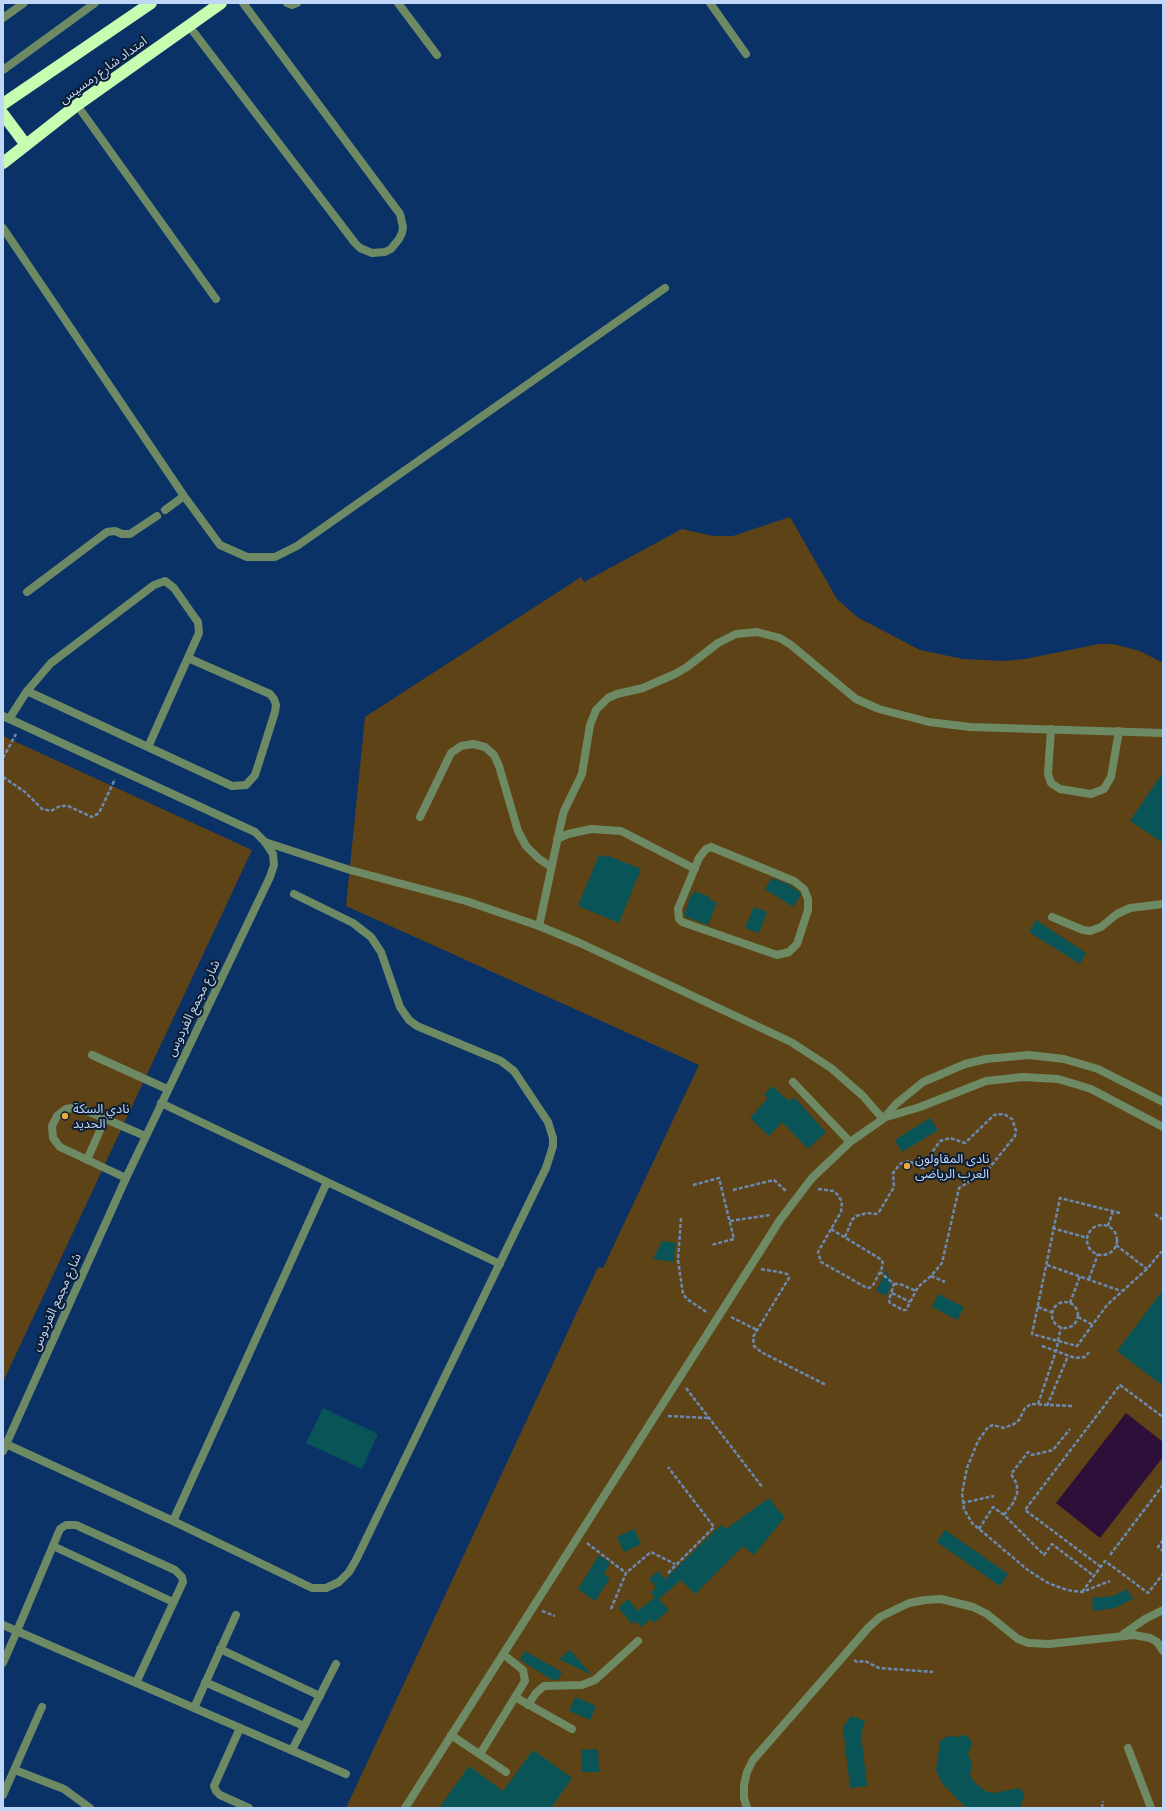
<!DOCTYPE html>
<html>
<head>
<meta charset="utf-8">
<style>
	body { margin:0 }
	#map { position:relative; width:1166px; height:1811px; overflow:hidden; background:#0a3266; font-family:Barlow,sans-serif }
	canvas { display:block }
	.frame { position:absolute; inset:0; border:4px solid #bfd6f6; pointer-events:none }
</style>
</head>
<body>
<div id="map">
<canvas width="1166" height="1811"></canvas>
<div class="frame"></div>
</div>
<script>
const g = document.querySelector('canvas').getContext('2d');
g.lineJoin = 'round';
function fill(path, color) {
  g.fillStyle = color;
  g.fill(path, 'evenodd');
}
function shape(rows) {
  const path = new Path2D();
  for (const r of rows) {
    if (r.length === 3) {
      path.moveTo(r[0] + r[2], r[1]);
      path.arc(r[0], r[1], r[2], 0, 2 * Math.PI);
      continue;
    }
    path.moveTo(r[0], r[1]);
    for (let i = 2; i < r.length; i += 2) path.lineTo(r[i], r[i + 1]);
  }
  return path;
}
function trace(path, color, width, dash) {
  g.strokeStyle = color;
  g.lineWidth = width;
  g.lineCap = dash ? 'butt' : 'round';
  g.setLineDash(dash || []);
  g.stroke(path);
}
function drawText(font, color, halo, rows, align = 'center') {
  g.font = font + ' Barlow,"Noto Sans Arabic",sans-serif';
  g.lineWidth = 4;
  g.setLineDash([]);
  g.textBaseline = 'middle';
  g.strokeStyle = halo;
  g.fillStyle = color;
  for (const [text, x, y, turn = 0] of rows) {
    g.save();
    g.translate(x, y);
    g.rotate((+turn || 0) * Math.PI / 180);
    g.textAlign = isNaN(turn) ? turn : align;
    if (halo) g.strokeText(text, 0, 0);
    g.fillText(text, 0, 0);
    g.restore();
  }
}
const green = shape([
	[790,517,837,599,857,617,920,650,963,659,1004,661,1025,659,1099,644,1113,644,1140,651,1163,663,1163,1808,346,1808,598,1267,603,1268,699,1065,346,906,365,717,581,577,584,582,682,529,713,536,733,536],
	[3,736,252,850,3,1382]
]);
const water = shape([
	[1126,1413,1163,1442,1163,1457,1100,1538,1056,1503]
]);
const building = shape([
	[1163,772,1163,843,1130,821],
	[599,855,605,857,606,855,641,869,619,923,578,906],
	[772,878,788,884,799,892,801,895,793,907,765,889],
	[694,891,710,897,709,899,717,903,708,925,684,916,691,894,693,895],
	[754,907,767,912,759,933,745,928],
	[1036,920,1086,953,1080,964,1029,932],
	[772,1086,789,1101,794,1097,826,1132,808,1149,782,1122,769,1136,750,1118,768,1098,764,1095],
	[930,1118,938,1130,902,1152,895,1140],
	[662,1241,675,1243,674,1262,653,1259],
	[887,1270,891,1286,886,1296,876,1291],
	[1163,1290,1163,1386,1117,1351],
	[938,1294,964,1307,957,1320,932,1307],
	[323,1408,378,1434,362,1469,306,1443],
	[769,1498,778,1510,785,1517,754,1555,743,1546,695,1594,681,1580,659,1599,669,1610,654,1623,651,1619,641,1627,635,1621,632,1624,618,1608,628,1599,638,1611,655,1597,651,1593,656,1587,649,1579,658,1571,665,1579,721,1525,726,1529],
	[634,1529,641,1544,624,1552,617,1537],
	[945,1530,1008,1574,1000,1586,937,1542],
	[599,1555,610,1563,604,1574,610,1578,595,1601,578,1589],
	[1127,1589,1133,1599,1115,1608,1093,1611,1092,1598,1113,1596],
	[570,1650,592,1675,559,1659],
	[525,1651,562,1672,558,1680,553,1680,520,1660],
	[575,1697,596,1706,590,1720,569,1711],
	[851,1716,865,1721,861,1734,867,1786,850,1788,843,1727],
	[963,1735,967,1736,971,1741,972,1745,968,1753,972,1765,970,1776,976,1784,987,1792,994,1793,1019,1788,1024,1793,1024,1796,1020,1808,969,1808,963,1805,942,1783,936,1770,940,1741,948,1736,957,1737],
	[598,1749,599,1772,582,1772,581,1750],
	[533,1750,572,1778,551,1808,439,1808,469,1766,503,1791]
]);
const path = shape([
	[3,758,16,734],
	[3,777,25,792,42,809,51,811,60,806,68,806,92,817,99,813,115,779],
	[693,1185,719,1178,734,1239,711,1245],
	[818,1189,833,1191,837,1194,842,1202,841,1212,831,1229],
	[733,1190,774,1180,787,1192],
	[1120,1213,1060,1198,1032,1334,1077,1346,1107,1305,1147,1269,1161,1252,1163,1253],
	[1155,1214,1163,1220],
	[681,1218,678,1260,683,1294,687,1299,708,1313],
	[730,1221,770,1215],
	[1102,1240,15],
	[1108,1226,1113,1211],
	[1052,1228,1088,1238],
	[831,1229,882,1260,883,1265,880,1272,872,1287,867,1288,821,1262,818,1252,831,1229],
	[845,1237,852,1220,856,1216,867,1213,876,1214,879,1212,894,1187,893,1173,900,1164,909,1161,921,1168,924,1168,933,1161,933,1151,940,1141,950,1138,965,1143,994,1115,1004,1114,1012,1119,1016,1130,1015,1136,987,1171,959,1188,942,1263,931,1276,918,1287,906,1310,903,1310,890,1303,889,1300,894,1284,880,1272],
	[1116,1245,1147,1269],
	[1047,1265,1121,1291],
	[761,1269,779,1272,787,1274,789,1278,753,1337,754,1346,761,1352,826,1385],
	[931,1276,945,1282],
	[1089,1279,1098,1254],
	[894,1284,900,1284,916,1291],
	[892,1293,910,1302],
	[1065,1315,13],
	[1070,1303,1080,1276],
	[1038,1307,1053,1313],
	[731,1317,757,1330],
	[1078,1317,1093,1325],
	[1042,1346,1075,1358,1085,1357,1089,1352],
	[686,1388,763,1488],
	[1038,1404,1056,1351,1061,1327],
	[1047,1406,1068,1356],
	[1072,1406,1031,1404,1025,1408,1019,1420,1014,1424,1004,1428,993,1425,988,1427,978,1441,967,1468,962,1493,964,1509,972,1523,1029,1571,1048,1583,1067,1590,1082,1592,1110,1581],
	[668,1416,709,1418],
	[962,1503,994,1496],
	[1004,1515,1013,1503,1017,1494,1017,1484,1011,1474,1028,1452,1032,1455,1053,1450,1070,1429],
	[979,1529,993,1507,1004,1515,1044,1555,1052,1544,1094,1576],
	[1163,1540,1158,1547,1163,1551],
	[587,1543,626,1573],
	[1110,1555,1163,1485],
	[1101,1567,1025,1510,1120,1385,1163,1417],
	[668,1573,714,1527,668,1467],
	[1082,1592,1105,1561,1148,1593,1163,1574],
	[611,1609,626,1573,651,1552,675,1564],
	[542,1611,555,1616],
	[854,1660,857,1662,865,1661,879,1668,933,1672],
	[1102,1808,1103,1801]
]);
const lane = shape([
	[287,3,292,5,297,3],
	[398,3,437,55],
	[710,3,746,54],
	[3,18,24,3],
	[189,26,355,243,360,248,372,253,385,252,391,249,399,239,402,233,403,227,400,214,243,3],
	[3,70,95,3],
	[77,105,216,299],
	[3,228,184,496,220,545,247,557,275,557,297,546,665,288],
	[165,510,184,496],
	[27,592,107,532,115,531,122,534,130,534,157,516],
	[27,691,232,786,246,785,255,775,275,712,276,705,274,699,270,694,188,658],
	[9,719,27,691,51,663,154,585,165,581,174,588,195,618,198,622,199,633,148,747],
	[1051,729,1048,774,1051,783,1060,789,1091,794,1104,789,1111,777,1119,731],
	[420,817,451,753,461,746,473,744,485,747,494,755,499,766,518,831,526,846,538,858,551,867],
	[557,839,568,834,591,829,621,831,695,869],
	[265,842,350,870,466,901,539,926,580,943,791,1042,831,1068,863,1096,883,1119],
	[711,847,794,881,804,889,808,899,808,910,797,944,789,952,777,955,682,922,679,919,678,909,699,858,706,849,711,847],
	[1052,917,1083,930,1090,931,1101,927,1117,914,1130,908,1163,904],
	[539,926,561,823,564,811,582,774,590,725,596,710,608,698,617,694,643,688,675,674,687,667,718,643,736,634,757,632,780,638,791,645,856,699,879,709,929,722,970,727,1163,733],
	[92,1055,167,1089],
	[793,1082,850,1142],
	[883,1118,920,1107,986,1081,1023,1077,1058,1079,1075,1084,1091,1089,1163,1127],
	[87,1160,105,1119],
	[126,1178,60,1147,53,1138,52,1126,57,1116,66,1109,78,1107,145,1136],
	[1122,1635,1145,1619,1163,1610],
	[220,1649,320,1696],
	[3,1663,17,1631],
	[205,1682,304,1726],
	[515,1697,572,1729],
	[528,1705,536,1693,544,1686,582,1685,595,1680,638,1641],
	[451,1735,506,1772],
	[1128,1748,1151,1808],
	[480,1754,525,1681,523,1670,503,1654],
	[15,1770,64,1789,90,1808],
	[3,1795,42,1707],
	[405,1808,780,1220,812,1178,850,1142,883,1119,896,1104,923,1082,965,1064,986,1059,1029,1055,1064,1059,1098,1069,1163,1102],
	[747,1808,744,1798,744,1785,747,1772,753,1760,868,1628,880,1617,909,1603,925,1600,941,1599,973,1607,987,1614,1018,1639,1028,1643,1049,1644,1134,1635,1150,1638,1157,1642,1163,1651]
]);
const street = shape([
	[3,716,255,832,265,842,273,854,274,865,270,877,126,1178,3,1451],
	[161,1103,500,1264],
	[6,1444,173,1521,312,1588,326,1588,339,1582,349,1572,356,1560,546,1168,553,1146,553,1138,548,1122,514,1071,501,1061,417,1026,409,1020,400,1007,381,952,371,937,353,923,294,894],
	[173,1521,327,1182],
	[53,1546,173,1602],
	[3,1625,346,1774],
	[17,1631,60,1529,66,1525,76,1525,175,1570,182,1577,183,1582,136,1683],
	[194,1708,236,1615],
	[240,1728,214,1786,216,1791,220,1795,249,1808],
	[292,1750,336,1664]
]);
const highway = shape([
	[3,104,151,3],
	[3,114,26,145],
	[3,163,77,105,221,3]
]);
const markers = [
	[65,1116,4,"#eaaa39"],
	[907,1166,4,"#eaaa39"]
];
const streetNames = [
	["امتداد شارع رمسيس",103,70,-36],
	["شارع مجمع الفردوس",193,1008,-64],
	["شارع مجمع الفردوس",56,1302,-66]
];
const poiNames = [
	["نادي السكة",73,1109],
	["الحديد",73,1124],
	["نادى المقاولون",915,1159],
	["العرب الرياضى",915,1174]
];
fill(green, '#5e4316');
fill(water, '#2e0f39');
fill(building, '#095456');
trace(path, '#6b8ab3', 2.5, [4, 2]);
trace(lane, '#6e8a64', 8);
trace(street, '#6e8a64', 8);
trace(highway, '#c6fdb1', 12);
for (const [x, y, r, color] of markers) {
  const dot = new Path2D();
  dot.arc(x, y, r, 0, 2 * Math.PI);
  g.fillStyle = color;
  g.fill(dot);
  trace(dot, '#0b1c33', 1.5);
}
drawText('13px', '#bfd6f6', '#0b1c33', streetNames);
drawText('13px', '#bfd6f6', '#0b1c33', poiNames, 'left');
</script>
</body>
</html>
